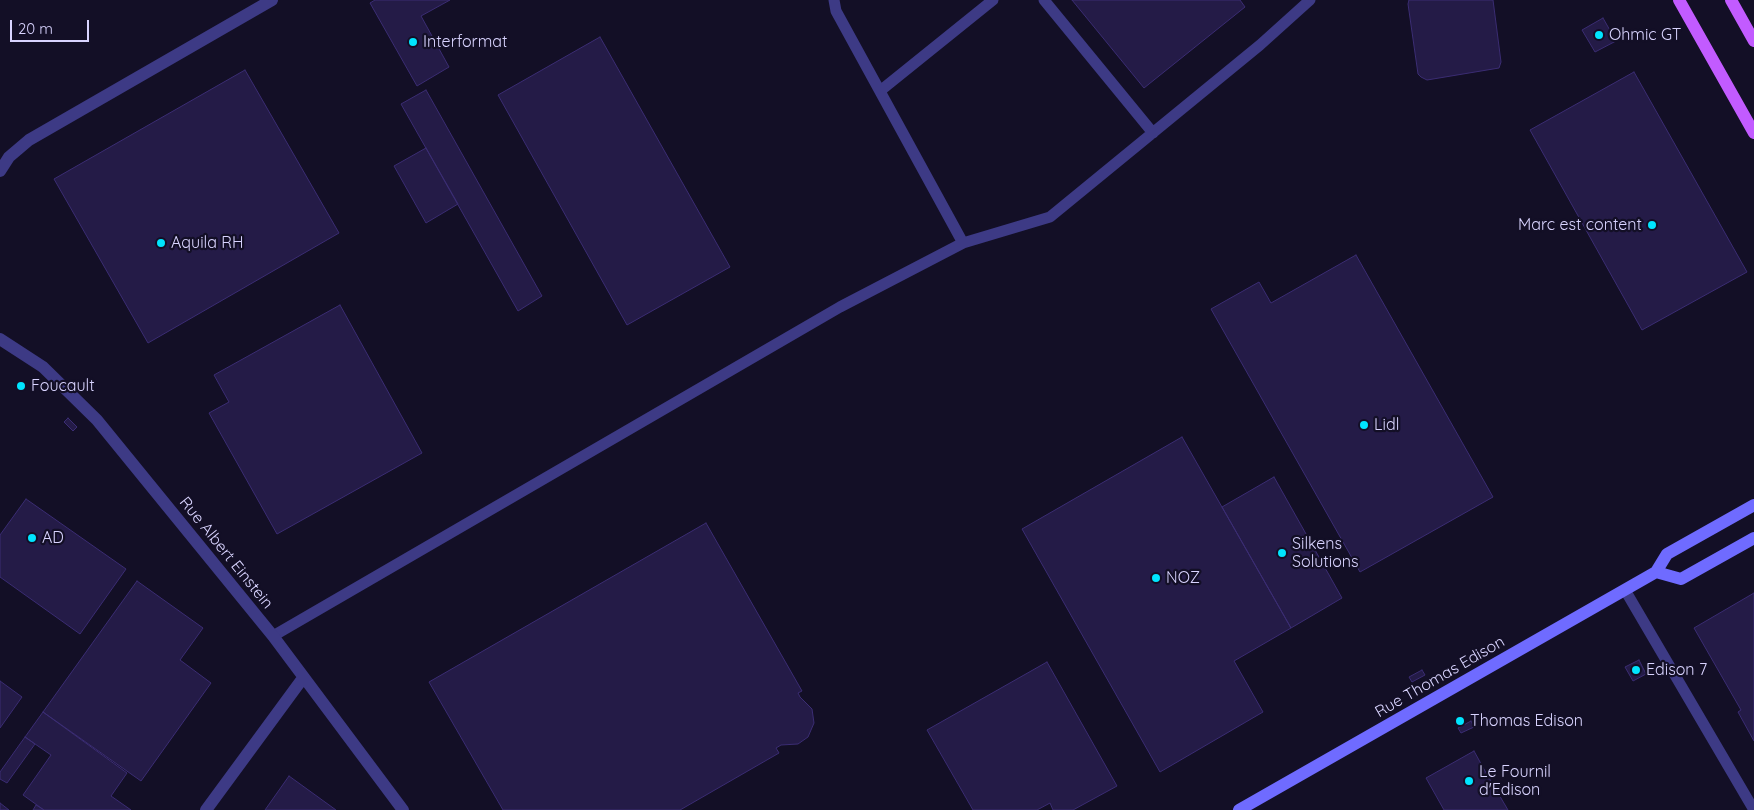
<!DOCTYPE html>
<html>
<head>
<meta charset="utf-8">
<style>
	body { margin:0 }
	#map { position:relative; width:1754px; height:810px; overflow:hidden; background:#130f26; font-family:Quicksand,sans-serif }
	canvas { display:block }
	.scale { position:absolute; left:10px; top:20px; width:79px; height:22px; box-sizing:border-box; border:2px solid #d9d4ff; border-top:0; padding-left:6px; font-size:15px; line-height:18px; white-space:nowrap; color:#d9d4ff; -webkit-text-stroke:4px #130f26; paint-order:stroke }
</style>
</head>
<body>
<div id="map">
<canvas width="1754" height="810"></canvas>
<div class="scale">20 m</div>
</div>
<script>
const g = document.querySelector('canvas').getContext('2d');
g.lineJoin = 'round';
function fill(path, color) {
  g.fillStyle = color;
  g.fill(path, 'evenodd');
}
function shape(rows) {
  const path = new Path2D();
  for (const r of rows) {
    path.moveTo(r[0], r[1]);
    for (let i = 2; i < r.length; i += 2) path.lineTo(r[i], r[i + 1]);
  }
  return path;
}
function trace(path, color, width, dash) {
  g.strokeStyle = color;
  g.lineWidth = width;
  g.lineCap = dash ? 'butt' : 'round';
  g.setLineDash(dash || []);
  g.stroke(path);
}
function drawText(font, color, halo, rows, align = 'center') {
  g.font = font + ' Quicksand,sans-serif';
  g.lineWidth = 4.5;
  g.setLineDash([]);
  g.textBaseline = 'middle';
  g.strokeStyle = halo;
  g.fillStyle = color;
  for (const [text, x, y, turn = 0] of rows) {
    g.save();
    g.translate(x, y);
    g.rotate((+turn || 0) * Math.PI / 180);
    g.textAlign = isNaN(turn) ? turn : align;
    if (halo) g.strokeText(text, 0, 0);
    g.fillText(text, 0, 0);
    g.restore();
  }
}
const building = shape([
	[375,0,450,0,421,16,449,67,417,86,370,3,375,0],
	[1072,0,1240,0,1245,7,1144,88,1072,0],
	[1409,0,1493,0,1501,62,1499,68,1427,80,1421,77,1418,74,1408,4,1409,0],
	[1603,18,1616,41,1595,52,1582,30,1603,18],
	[600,37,730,267,627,325,498,95,600,37],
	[245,70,339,233,148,343,54,179,245,70],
	[1634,72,1747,272,1642,330,1530,130,1634,72],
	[426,90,542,296,518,311,401,104,426,90],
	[426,148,458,204,426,223,394,166,426,148],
	[1356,255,1493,497,1360,572,1211,309,1259,282,1271,303,1356,255],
	[340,305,422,453,277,534,209,413,229,402,214,375,340,305],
	[68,418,77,427,73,431,64,422,68,418],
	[1182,437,1291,628,1234,661,1263,712,1160,772,1022,529,1182,437],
	[1274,477,1342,598,1291,628,1222,507,1274,477],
	[26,499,126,569,80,634,0,577,0,535,26,499],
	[706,523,802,691,798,693,800,697,812,709,814,723,808,737,798,744,781,745,776,748,779,753,680,810,503,810,429,682,706,523],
	[137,581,203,628,180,660,211,683,141,781,43,712,137,581],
	[1754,593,1754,741,1738,712,1741,710,1694,628,1754,593],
	[1639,660,1646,674,1633,681,1625,667,1639,660],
	[1047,662,1117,786,1073,810,1053,810,1050,803,1037,810,973,810,927,730,1047,662],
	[1422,670,1425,675,1412,682,1409,677,1422,670],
	[0,681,22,697,0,728,0,681],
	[43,712,127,773,111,796,131,810,44,810,23,795,51,755,25,737,43,712],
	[1471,721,1474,727,1461,733,1458,728,1471,721],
	[25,737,35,744,7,783,0,779,0,772,25,737],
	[1474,751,1485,771,1508,810,1444,810,1426,778,1474,751],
	[289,776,336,810,265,810,289,776],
	[0,803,9,810,0,810,0,803],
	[36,805,44,810,33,810,36,805]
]);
const lane = shape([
	[834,0,836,11,963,243],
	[1044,0,1153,133],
	[880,91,993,0],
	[1625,590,1754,810],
	[273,636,840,307,963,243,1050,217,1260,45,1310,0]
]);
const street = shape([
	[0,171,9,157,29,140,272,0],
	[0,339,43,367,97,420,273,636,403,810],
	[206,810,303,678]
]);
const secondary = shape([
	[1656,572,1681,579,1754,538],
	[1239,810,1656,572,1667,554,1754,505]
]);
const primary = shape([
	[1679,0,1754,133],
	[1731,0,1754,41]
]);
const markers = [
	[1599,35,5,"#00e5ff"],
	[413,42,5,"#00e5ff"],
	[1652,225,5,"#00e5ff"],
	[161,243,5,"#00e5ff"],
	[21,386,5,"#00e5ff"],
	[1364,425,5,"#00e5ff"],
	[32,538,5,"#00e5ff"],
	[1282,553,5,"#00e5ff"],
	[1156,578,5,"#00e5ff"],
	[1636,670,5,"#00e5ff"],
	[1460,721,5,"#00e5ff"],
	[1469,781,5,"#00e5ff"]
];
const poiNames = [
	["Ohmic GT",1609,35],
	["Interformat",423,42],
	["Marc est content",1642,225,"right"],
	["Aquila RH",171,243],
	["Foucault",31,386],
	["Lidl",1374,425],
	["AD",42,538],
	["Silkens",1292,544],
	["Solutions",1292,562],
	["NOZ",1166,578],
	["Edison 7",1646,670],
	["Thomas Edison",1470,721],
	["Le Fournil",1479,772],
	["d'Edison",1479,790]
];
const streetNames = [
	["Rue Albert Einstein",226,553,51],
	["Rue Thomas Edison",1440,677,-30]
];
fill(building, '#241b47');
trace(building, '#3b2d73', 1);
trace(lane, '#3d3a85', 11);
trace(street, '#3d3a85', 12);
trace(secondary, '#6f6bff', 12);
trace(primary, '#c25bff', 12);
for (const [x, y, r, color] of markers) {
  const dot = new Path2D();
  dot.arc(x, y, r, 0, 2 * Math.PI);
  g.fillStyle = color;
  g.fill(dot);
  trace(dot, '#130f26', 2);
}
drawText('16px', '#d9d4ff', '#130f26', poiNames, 'left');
drawText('16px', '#d9d4ff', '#130f26', streetNames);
</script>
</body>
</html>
